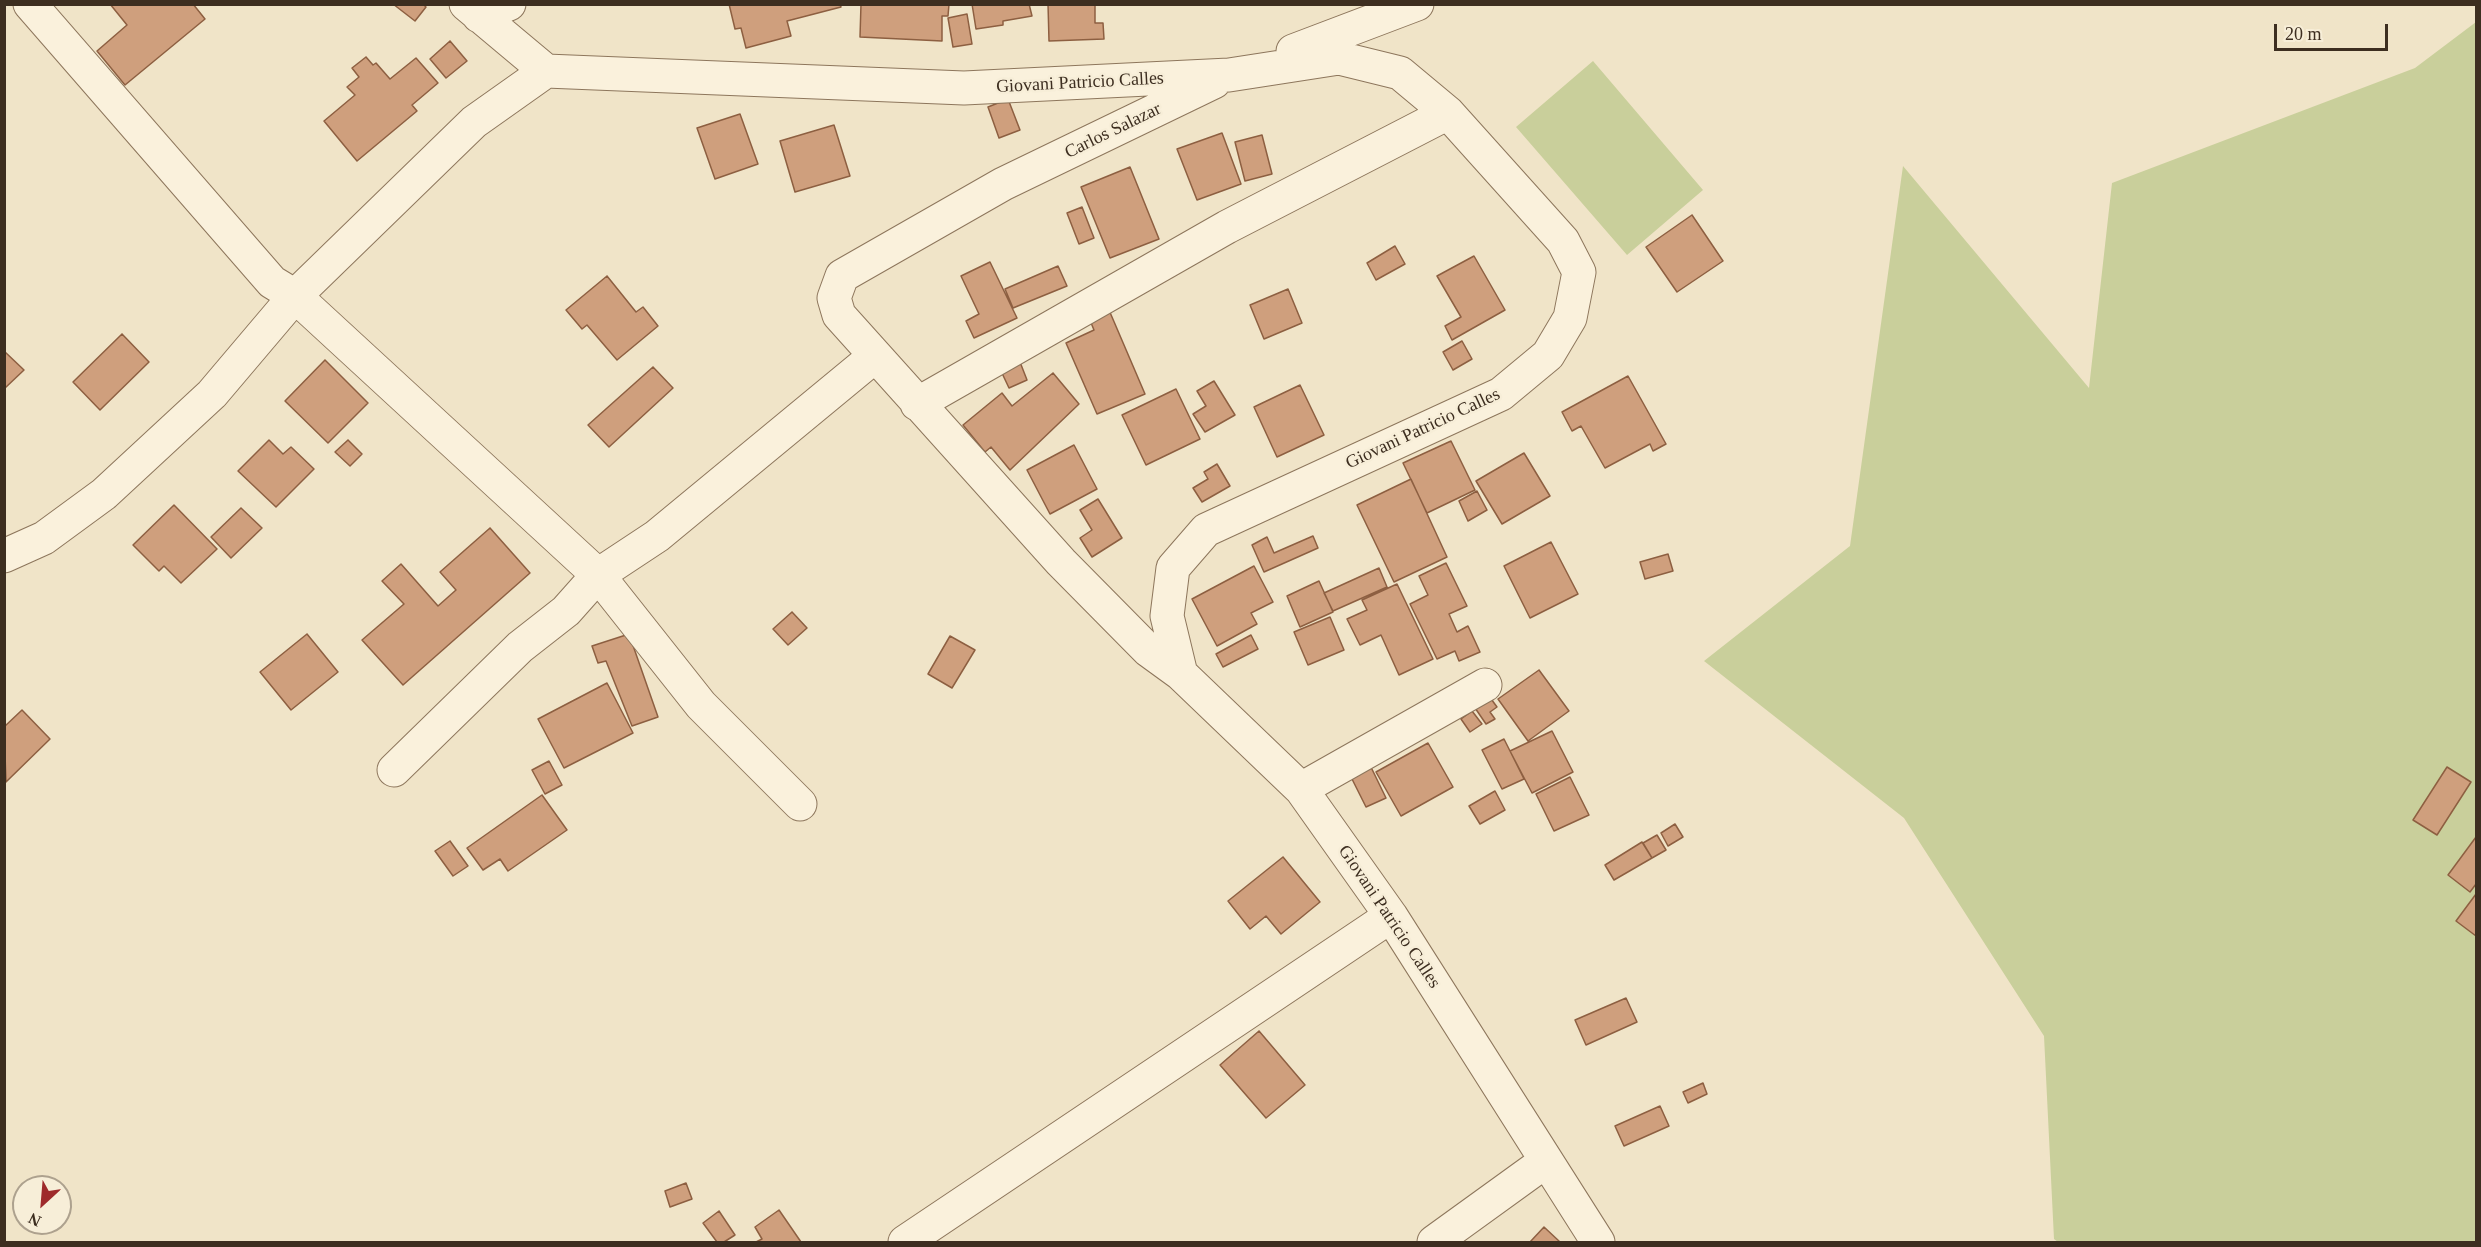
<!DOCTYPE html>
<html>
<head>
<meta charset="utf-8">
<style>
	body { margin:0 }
	#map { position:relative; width:2481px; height:1247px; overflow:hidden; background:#f0e4c8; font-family:Georgia,serif }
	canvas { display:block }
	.frame { position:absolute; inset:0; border:6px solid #3d2e20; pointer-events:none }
	.north { position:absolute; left:12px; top:1175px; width:60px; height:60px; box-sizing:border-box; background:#f7eed8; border:2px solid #ada18e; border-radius:50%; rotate:206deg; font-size:16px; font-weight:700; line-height:24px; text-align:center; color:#3d2e20 }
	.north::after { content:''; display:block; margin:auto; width:21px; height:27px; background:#9e2a2b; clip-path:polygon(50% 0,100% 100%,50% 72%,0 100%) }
	.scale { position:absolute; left:2274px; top:24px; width:114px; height:27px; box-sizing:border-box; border:3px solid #3d2e20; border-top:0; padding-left:8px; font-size:18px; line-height:21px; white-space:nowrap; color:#3d2e20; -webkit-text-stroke:4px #f7eed8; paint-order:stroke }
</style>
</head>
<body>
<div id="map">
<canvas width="2481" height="1247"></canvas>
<div class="frame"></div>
<div class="north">N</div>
<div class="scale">20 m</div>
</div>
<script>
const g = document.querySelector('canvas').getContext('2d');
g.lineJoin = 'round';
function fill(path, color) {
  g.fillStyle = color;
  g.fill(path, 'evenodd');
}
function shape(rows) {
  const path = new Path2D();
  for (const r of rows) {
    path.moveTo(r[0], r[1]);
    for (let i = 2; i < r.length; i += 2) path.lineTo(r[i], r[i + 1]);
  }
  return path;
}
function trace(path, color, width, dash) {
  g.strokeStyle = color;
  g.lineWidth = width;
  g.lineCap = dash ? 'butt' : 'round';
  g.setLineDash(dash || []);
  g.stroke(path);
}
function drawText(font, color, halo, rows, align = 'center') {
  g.font = font + ' Georgia,serif';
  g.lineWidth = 5;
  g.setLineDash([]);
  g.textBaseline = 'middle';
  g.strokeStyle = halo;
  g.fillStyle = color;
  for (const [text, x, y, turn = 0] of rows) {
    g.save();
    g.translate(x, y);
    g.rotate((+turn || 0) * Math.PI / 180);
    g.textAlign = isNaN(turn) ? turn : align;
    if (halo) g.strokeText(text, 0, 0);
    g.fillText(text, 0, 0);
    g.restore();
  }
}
const green = shape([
	[2476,22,2476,1242,2058,1242,2054,1239,2044,1036,1904,818,1704,661,1850,546,1903,166,2089,388,2112,183,2415,68],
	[1593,61,1703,190,1627,255,1516,127]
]);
const building = shape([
	[110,4,193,4,205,19,125,85,97,51,127,25,110,4],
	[393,4,423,4,426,7,415,21,393,4],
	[729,4,840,4,841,7,787,21,791,36,746,48,741,28,735,29,729,4],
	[861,4,949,4,948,16,942,16,942,41,860,37,861,4],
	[972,4,1029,4,1032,16,1003,21,1003,25,976,29,972,4],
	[1048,4,1095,4,1095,23,1103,23,1104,39,1049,41,1048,4],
	[967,14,972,44,953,47,948,18,967,14],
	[450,41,467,61,446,78,430,59,450,41],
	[366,57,373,65,376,63,390,79,416,58,438,83,412,105,417,111,357,161,324,121,355,95,347,87,359,77,352,68,366,57],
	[1008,99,1020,130,999,138,988,107,1008,99],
	[740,114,758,164,715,179,697,128,740,114],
	[834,125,850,176,795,192,780,141,834,125],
	[1222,133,1241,184,1197,200,1177,149,1222,133],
	[1262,135,1272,174,1245,181,1235,142,1262,135],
	[1130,167,1159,239,1110,258,1081,187,1130,167],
	[1082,207,1094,238,1079,244,1067,213,1082,207],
	[1692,215,1723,261,1677,292,1646,247,1692,215],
	[1395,246,1405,264,1376,280,1367,263,1395,246],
	[1474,256,1505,310,1452,340,1445,326,1461,317,1437,276,1474,256],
	[990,262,1017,318,974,338,966,321,979,314,961,276,990,262],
	[1058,266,1067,286,1013,308,1005,289,1058,266],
	[607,276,636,312,643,307,658,326,617,360,587,325,582,329,566,310,607,276],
	[1288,289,1302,323,1264,339,1250,305,1288,289],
	[1109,310,1145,394,1097,414,1066,343,1094,330,1089,318,1109,310],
	[122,334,149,362,100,410,73,382,122,334],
	[1462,341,1472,359,1453,370,1443,352,1462,341],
	[4,351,24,370,4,389,4,351],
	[325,360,368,403,328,443,285,401,325,360],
	[1020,362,1027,380,1009,388,1001,371,1020,362],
	[653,367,673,388,609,447,588,425,653,367],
	[1053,373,1079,404,1010,470,991,447,985,452,963,425,1002,393,1012,406,1053,373],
	[1628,376,1666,444,1653,451,1650,444,1605,468,1581,426,1572,431,1562,412,1628,376],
	[1214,381,1235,415,1205,432,1193,414,1206,406,1197,391,1214,381],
	[1300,385,1324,435,1277,457,1254,407,1300,385],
	[1176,389,1200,439,1146,465,1122,415,1176,389],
	[269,440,283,454,291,447,314,469,276,507,238,471,269,440],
	[348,440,362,454,350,466,335,452,348,440],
	[1451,441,1475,490,1427,513,1403,463,1451,441],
	[1074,445,1097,489,1050,514,1027,470,1074,445],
	[1524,453,1550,496,1502,524,1476,481,1524,453],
	[1217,464,1230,486,1202,502,1193,488,1208,479,1204,472,1217,464],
	[1411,479,1447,557,1394,582,1357,505,1411,479],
	[1477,491,1487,510,1468,521,1459,501,1477,491],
	[1098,499,1122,538,1092,557,1080,538,1092,530,1080,510,1098,499],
	[174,505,217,549,181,583,164,566,159,571,133,545,174,505],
	[241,508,262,528,231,558,211,537,241,508],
	[490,528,530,573,403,685,362,640,404,604,382,581,401,564,438,606,456,590,440,572,490,528],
	[1313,536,1318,548,1264,572,1252,545,1267,537,1274,553,1313,536],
	[1551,542,1578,594,1530,618,1504,566,1551,542],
	[1668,554,1673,571,1645,579,1640,562,1668,554],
	[1446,563,1467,606,1449,614,1457,632,1468,626,1480,652,1459,661,1455,651,1437,659,1410,604,1428,595,1419,576,1446,563],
	[1254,566,1273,602,1251,613,1257,624,1217,646,1192,599,1254,566],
	[1379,568,1387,587,1333,611,1324,593,1379,568],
	[1319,581,1333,612,1300,627,1287,596,1319,581],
	[1397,584,1433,659,1399,675,1381,635,1360,645,1347,619,1367,610,1362,600,1397,584],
	[792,612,807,628,788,645,773,629,792,612],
	[1330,617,1344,650,1308,665,1294,632,1330,617],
	[307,634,338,672,291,710,260,672,307,634],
	[629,634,658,717,632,726,606,661,598,663,592,646,629,634],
	[1251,635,1258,649,1223,667,1216,654,1251,635],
	[950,636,975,650,952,688,928,674,950,636],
	[1539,670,1569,711,1528,741,1498,699,1539,670],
	[607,683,633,733,564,768,538,719,607,683],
	[1486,692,1497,707,1490,712,1495,719,1486,724,1471,702,1486,692],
	[22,710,50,739,6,782,4,727,22,710],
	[1472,711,1482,724,1470,732,1461,719,1472,711],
	[1552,731,1573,772,1532,793,1510,751,1552,731],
	[1504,739,1524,779,1502,789,1482,750,1504,739],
	[1428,743,1453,787,1401,816,1376,772,1428,743],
	[549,761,562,785,545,794,532,770,549,761],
	[1368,761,1386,798,1366,807,1348,771,1368,761],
	[2447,767,2471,782,2437,835,2413,820,2447,767],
	[1570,777,1589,815,1554,831,1536,794,1570,777],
	[1495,791,1505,810,1480,824,1469,806,1495,791],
	[542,795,567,830,508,871,500,859,483,870,467,848,542,795],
	[1675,824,1683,837,1668,846,1661,833,1675,824],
	[1657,835,1666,850,1652,858,1643,843,1657,835],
	[2476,837,2476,884,2470,892,2448,875,2476,837],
	[450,841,468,866,453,876,435,851,450,841],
	[1642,842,1652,858,1614,880,1605,865,1642,842],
	[1283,857,1320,902,1281,934,1266,916,1250,929,1228,901,1283,857],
	[2476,894,2476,936,2456,921,2476,894],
	[1626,998,1637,1022,1586,1045,1575,1020,1626,998],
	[1259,1031,1305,1085,1266,1118,1220,1065,1259,1031],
	[1703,1083,1707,1094,1688,1103,1683,1092,1703,1083],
	[1660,1106,1669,1126,1624,1146,1615,1126,1660,1106],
	[686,1183,692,1199,670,1207,665,1191,686,1183],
	[779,1210,801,1242,756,1242,762,1239,755,1227,779,1210],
	[719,1211,735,1235,724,1242,717,1242,703,1223,719,1211],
	[1544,1227,1560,1242,1530,1242,1544,1227]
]);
const minor = shape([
	[30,4,272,282,295,296,598,575,701,705,800,804],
	[466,4,546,71,964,88,1229,75,1339,58,1400,73,1448,113,1563,241,1579,272,1570,318,1548,355,1501,394,1206,530,1173,568,1167,616,1181,674,1301,789,1391,916,1598,1242],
	[479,16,509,4],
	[1293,51,1417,4],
	[917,404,1227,227,1448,113],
	[4,556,44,538,104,494,212,394,295,296,474,122,546,71],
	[1181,674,1148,650,1061,562,839,315,834,298,842,276,1003,184,1214,82],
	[394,770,520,647,566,611,598,575,657,536,875,356],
	[1301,789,1485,685],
	[905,1242,1391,916],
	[1434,1242,1546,1161]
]);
const streetNames = [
	["Giovani Patricio Calles",1080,83,-3],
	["Carlos Salazar",1113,131,-26],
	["Giovani Patricio Calles",1423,429,-25],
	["Giovani Patricio Calles",1389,917,56]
];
fill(green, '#c9cf9b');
fill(building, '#cf9f7d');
trace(building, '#8d5f41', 1.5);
trace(minor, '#8d765c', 35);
trace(minor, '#faf1dc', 33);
drawText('18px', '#3d2e20', '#f7eed8', streetNames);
</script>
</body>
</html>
